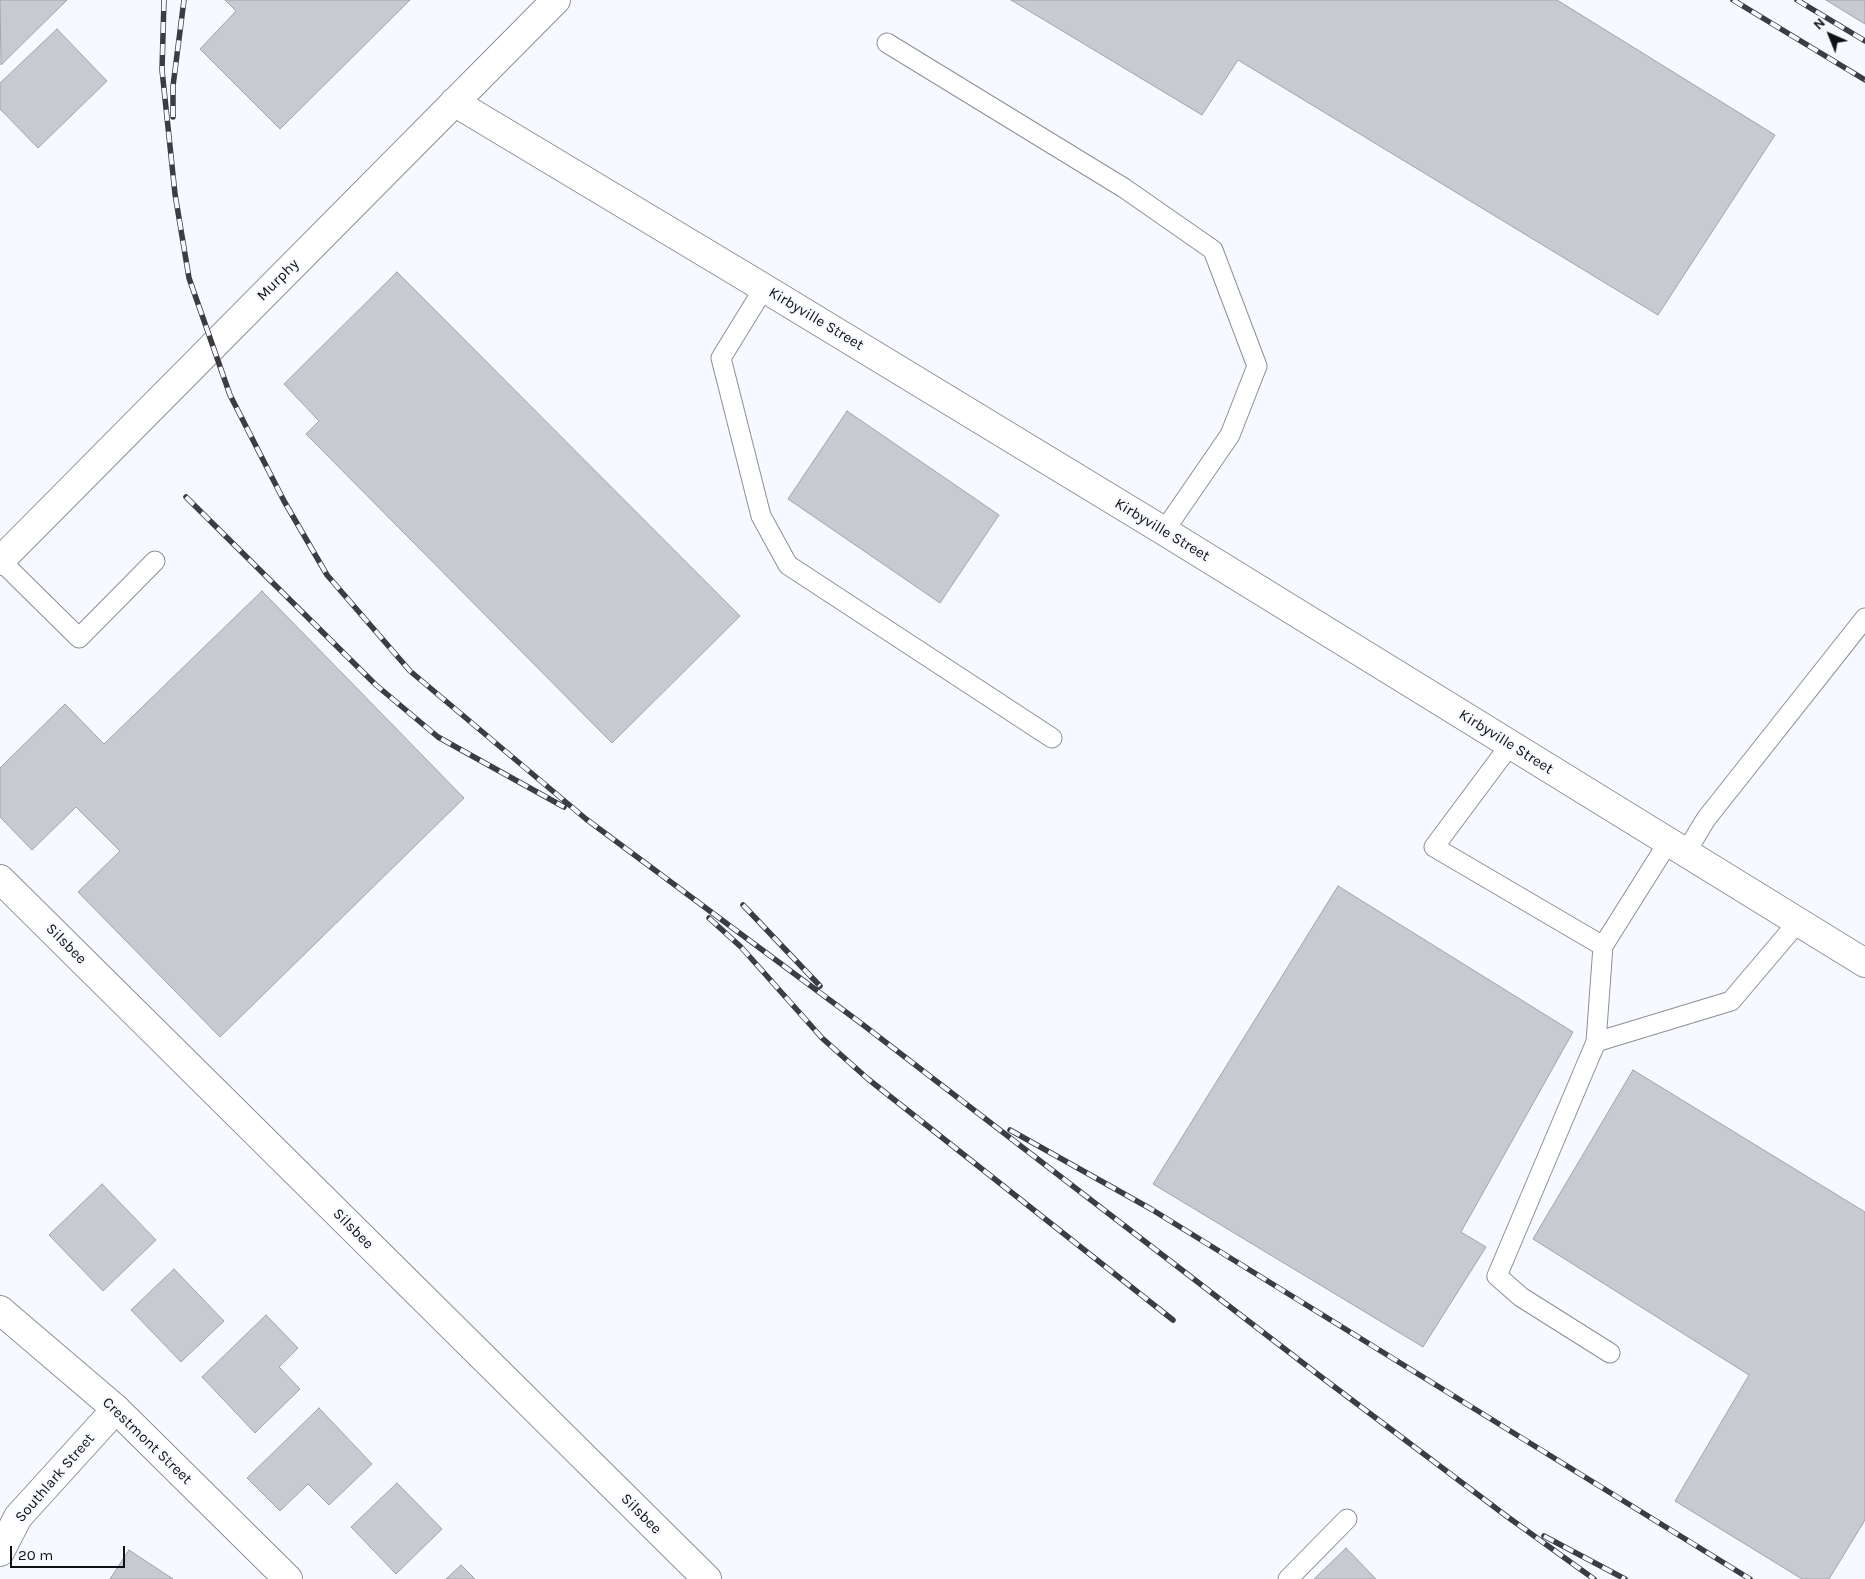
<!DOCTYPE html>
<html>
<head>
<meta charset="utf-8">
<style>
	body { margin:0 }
	#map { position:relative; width:1865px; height:1579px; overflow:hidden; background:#f6f9ff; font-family:Karla,sans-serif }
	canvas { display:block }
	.north { position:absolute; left:1805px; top:10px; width:50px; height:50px; -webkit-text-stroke:4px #f6f9ff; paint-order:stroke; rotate:316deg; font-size:14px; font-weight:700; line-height:20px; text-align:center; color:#101113 }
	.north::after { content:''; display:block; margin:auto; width:18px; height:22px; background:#101113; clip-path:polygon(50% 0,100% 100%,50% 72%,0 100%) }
	.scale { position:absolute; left:10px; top:1546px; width:115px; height:22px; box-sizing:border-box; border:2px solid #101113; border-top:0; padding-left:6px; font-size:15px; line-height:18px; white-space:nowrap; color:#101113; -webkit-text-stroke:4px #f6f9ff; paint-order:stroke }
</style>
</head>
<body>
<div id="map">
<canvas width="1865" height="1579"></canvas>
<div class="north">N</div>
<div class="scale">20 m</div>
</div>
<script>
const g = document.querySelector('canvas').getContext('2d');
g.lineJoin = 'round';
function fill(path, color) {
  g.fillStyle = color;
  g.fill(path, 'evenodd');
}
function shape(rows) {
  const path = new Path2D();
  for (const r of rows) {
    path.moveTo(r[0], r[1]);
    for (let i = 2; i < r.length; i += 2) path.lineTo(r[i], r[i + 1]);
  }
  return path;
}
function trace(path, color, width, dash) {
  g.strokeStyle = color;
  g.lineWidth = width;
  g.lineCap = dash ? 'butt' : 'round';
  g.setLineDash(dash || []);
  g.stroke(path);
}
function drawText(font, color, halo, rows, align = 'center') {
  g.font = font + ' Karla,sans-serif';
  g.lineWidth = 4.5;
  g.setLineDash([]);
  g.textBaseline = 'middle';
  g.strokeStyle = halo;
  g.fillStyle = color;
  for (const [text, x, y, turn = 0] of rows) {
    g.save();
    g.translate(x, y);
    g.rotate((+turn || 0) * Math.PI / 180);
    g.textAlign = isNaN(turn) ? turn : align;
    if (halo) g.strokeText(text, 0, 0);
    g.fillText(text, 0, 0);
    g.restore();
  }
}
const building = shape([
	[0,0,67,0,1,65,0,0],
	[225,0,410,0,280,129,200,49,236,11,225,0],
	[1011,0,1557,0,1775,135,1658,315,1238,60,1202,115,1011,0],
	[1826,0,1865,0,1865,24,1826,0],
	[57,29,107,81,38,148,0,109,0,83,57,29],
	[397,272,740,616,612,743,306,434,319,421,284,384,397,272],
	[847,411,999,515,940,603,788,499,847,411],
	[262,591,464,798,220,1037,78,892,120,851,76,807,32,850,0,817,0,768,65,704,104,744,262,591],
	[1338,886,1573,1032,1461,1232,1486,1247,1423,1347,1153,1184,1338,886],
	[1633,1070,1865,1212,1865,1520,1829,1579,1802,1579,1675,1501,1749,1375,1533,1239,1633,1070],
	[102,1184,156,1240,103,1291,49,1235,102,1184],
	[174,1269,224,1321,181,1362,131,1310,174,1269],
	[266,1315,298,1348,279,1367,300,1389,255,1433,202,1377,266,1315],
	[319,1408,372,1464,329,1505,308,1484,280,1511,247,1478,319,1408],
	[397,1483,442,1529,396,1574,351,1527,397,1483],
	[1346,1548,1376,1579,1314,1579,1346,1548],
	[129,1550,173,1579,110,1579,129,1550],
	[461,1565,475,1579,446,1579,461,1565]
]);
const service = shape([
	[887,43,1124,188,1213,250,1257,366,1230,435,1164,531],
	[764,288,721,358,761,516,788,565,1052,738],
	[0,560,79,638,155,561],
	[1510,745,1434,847,1603,946],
	[1686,852,1706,819,1865,618],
	[1596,1042,1731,1001,1798,922],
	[1610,1353,1521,1297,1497,1276,1596,1042,1603,946,1669,841],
	[1288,1579,1347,1519]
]);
const minor = shape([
	[454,102,764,288,1164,531,1865,963],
	[0,561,556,0],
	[0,879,707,1579],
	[0,1552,18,1517,116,1409]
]);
const tertiary = shape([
	[0,1310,116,1409,288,1579]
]);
const rail = shape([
	[164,0,162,70,175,194,189,278,230,395,284,501,327,575,410,671,586,819,862,1024,1316,1373,1505,1515,1594,1579],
	[1733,0,1865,80],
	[1797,0,1865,41],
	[173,117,173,86,184,0],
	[186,497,376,685,438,737,564,807],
	[743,905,820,986],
	[709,918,741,947,822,1038,868,1079,1173,1320],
	[1010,1130,1151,1209,1750,1579],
	[1544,1536,1625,1579]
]);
const streetNames = [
	["Murphy",278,280,-45],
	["Kirbyville Street",816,319,31],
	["Kirbyville Street",1162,530,31],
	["Kirbyville Street",1506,742,32],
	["Silsbee",66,944,45],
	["Silsbee",353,1229,45],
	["Crestmont Street",147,1441,44],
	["Southlark Street",55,1478,-49],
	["Silsbee",641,1514,45]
];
fill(building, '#c7cad1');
trace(building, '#a1a4ab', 1);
trace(service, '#8c8f96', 21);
trace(minor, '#8c8f96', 30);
trace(tertiary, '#8c8f96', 30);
trace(service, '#fff', 19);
trace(minor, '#fff', 28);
trace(tertiary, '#fff', 28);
trace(rail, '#3b3d40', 5.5);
trace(rail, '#f6f9ff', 4, [11]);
drawText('15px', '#101113', '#f6f9ff', streetNames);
</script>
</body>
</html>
